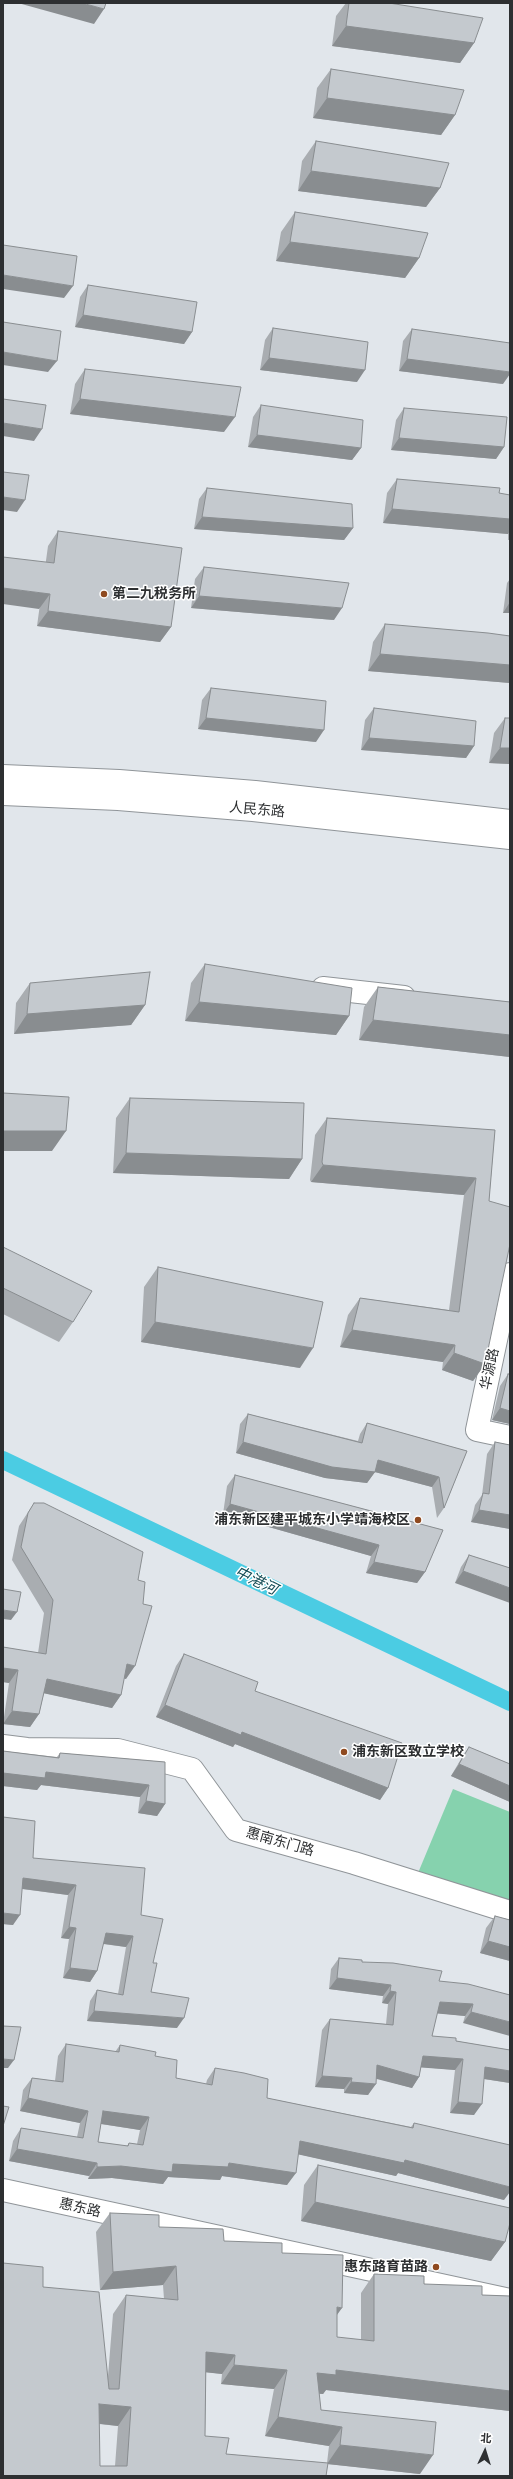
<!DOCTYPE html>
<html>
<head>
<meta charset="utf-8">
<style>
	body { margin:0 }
	#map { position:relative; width:513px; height:2479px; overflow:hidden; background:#e1e6eb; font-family:Figtree,"Noto Sans SC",sans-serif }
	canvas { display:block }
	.frame { position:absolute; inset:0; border:4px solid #2d2f31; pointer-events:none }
	.north { position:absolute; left:465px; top:2431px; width:40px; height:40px; -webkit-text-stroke:3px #fff; paint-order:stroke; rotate:4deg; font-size:11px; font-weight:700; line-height:16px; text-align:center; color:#2d2f31 }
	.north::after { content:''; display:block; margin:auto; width:14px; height:18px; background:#2d2f31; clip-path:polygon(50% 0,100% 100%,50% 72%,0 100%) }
</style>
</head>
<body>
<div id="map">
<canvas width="513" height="2479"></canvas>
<div class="frame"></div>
<div class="north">北</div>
</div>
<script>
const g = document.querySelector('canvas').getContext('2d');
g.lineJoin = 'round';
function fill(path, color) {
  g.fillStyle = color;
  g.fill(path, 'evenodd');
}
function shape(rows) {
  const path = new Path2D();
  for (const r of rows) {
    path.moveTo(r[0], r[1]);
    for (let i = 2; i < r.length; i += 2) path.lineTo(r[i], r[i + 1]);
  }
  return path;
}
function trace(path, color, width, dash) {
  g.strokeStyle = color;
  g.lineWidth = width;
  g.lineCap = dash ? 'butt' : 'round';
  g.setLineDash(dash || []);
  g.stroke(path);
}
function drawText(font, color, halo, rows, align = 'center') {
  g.font = font + ' Figtree,"Noto Sans SC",sans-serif';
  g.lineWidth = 3;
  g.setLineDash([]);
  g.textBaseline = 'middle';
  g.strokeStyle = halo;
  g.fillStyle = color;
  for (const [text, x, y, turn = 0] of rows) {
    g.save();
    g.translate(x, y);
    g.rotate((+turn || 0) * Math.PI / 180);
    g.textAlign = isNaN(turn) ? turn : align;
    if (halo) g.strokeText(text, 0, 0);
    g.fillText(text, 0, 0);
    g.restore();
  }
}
const green = shape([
	[453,1789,510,1812,510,1902,418,1873]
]);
const canal = shape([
	[3,1460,510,1702]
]);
const minor = shape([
	[3,776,119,781,255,792,510,821],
	[3,794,118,799,253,810,510,838],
	[323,988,404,997],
	[510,1274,477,1430,510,1437],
	[3,1746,27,1749,118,1750,192,1769,236,1830,354,1863,510,1912],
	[3,2190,510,2300]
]);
const wall = shape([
	[346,3,389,3,474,43,460,63,332,46,336,16],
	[331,69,455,115,441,135,313,118,317,88],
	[316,141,440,188,426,207,298,191,302,161],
	[295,212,419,258,405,278,276,261,281,232],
	[88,285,192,332,184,344,75,327,80,297],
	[273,328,357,382,260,370,265,340],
	[412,329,503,384,399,371,403,341],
	[85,369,224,432,70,414,75,384],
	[261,405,361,448,352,460,248,447,253,417],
	[404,408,504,447,496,459,391,450,396,420],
	[397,479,510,495,510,540,508,540,508,534,383,523,387,493],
	[207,488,353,528,344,540,194,529,199,499],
	[58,531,171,627,160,642,37,626,48,546],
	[204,567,334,620,191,608,195,579],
	[510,579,510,613,503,613,507,583],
	[385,624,510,636,510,683,368,671,373,642],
	[211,688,316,742,198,729,202,700],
	[374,708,474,746,466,758,361,750,365,720],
	[505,718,510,764,489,763,494,733],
	[205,964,349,1016,336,1035,185,1021,191,983],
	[30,983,145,1005,131,1025,14,1034,16,1003],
	[378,987,510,1002,510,1057,359,1040,364,1007],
	[130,1098,302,1159,289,1179,113,1173,116,1118],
	[327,1118,495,1130,489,1201,485,1364,473,1381,442,1370,443,1362,340,1347,348,1315,360,1298,449,1310,464,1195,311,1182,310,1180,315,1135],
	[3,1247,73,1322,59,1342,3,1314],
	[158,1267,300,1368,141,1342,144,1287],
	[508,1374,510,1424,492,1420,500,1386],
	[248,1414,358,1441,360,1434,367,1423,467,1451,444,1508,437,1518,432,1487,375,1472,367,1483,325,1478,236,1453,240,1424],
	[495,1442,510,1445,510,1529,471,1522,475,1505,482,1495,487,1454],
	[235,1475,443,1530,425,1572,417,1583,366,1573,371,1556,223,1514,227,1486],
	[34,1503,138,1580,126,1679,124,1678,121,1695,112,1708,44,1693,39,1714,30,1727,3,1724,9,1683,3,1682,3,1647,38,1653,44,1613,12,1560,19,1526],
	[469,1555,510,1568,455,1583,461,1567],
	[184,1654,255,1691,388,1788,380,1800,235,1744,233,1747,156,1717,176,1666],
	[469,1747,510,1764,510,1802,451,1776,461,1759],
	[3,1751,57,1757,60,1753,165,1762,165,1804,157,1816,138,1813,140,1797,41,1785,37,1790,3,1786],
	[33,1858,141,1915,153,1963,151,1992,177,2028,87,2021,90,2001,97,1990,118,1994,126,1947,103,1944,97,1971,90,1982,63,1978,69,1939,61,1938,68,1895,22,1889,13,1925,3,1924],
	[495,1916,510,1920,510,1961,480,1953,486,1928],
	[339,1958,362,1962,439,1981,510,1995,463,2023,465,2016,437,2013,432,2036,456,2041,510,2050,510,2083,484,2079,474,2115,450,2113,455,2070,421,2067,419,2077,412,2088,376,2078,368,2095,344,2093,344,2089,315,2087,322,2030,330,2019,386,2024,388,2004,382,2003,383,1996,329,1989,331,1969],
	[66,2044,115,2052,120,2045,155,2056,176,2078,206,2084,207,2080,215,2068,267,2098,411,2127,414,2123,504,2200,398,2173,396,2176,298,2154,287,2185,222,2176,220,2180,168,2177,163,2184,112,2178,88,2179,89,2176,9,2161,13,2141,21,2128,77,2137,80,2123,20,2111,23,2090,32,2078,55,2081,58,2056],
	[101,2124,140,2130,137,2144,129,2143,127,2146,98,2142],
	[318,2165,505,2242,491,2261,301,2221,304,2185],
	[110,2213,159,2227,224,2241,282,2253,337,2315,337,2337,361,2340,361,2293,374,2274,482,2295,510,2296,510,2411,326,2390,323,2394,319,2394,321,2410,420,2474,328,2464,3,2476,43,2287,108,2376,113,2314,126,2295,164,2299,163,2285,100,2290,96,2232],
	[206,2372,222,2374,221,2384,274,2389,265,2436,329,2446,327,2463,226,2454,205,2436],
	[99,2424,118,2426,115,2466,100,2466]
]);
const shadedWall = shape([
	[18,3,82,3,104,9,94,24],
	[346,26,474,43,460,63,332,46],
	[327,98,455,115,441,135,313,118],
	[311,171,440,188,426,207,298,191],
	[290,242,419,258,405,278,276,261],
	[3,275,73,286,64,298,3,289],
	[83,315,192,332,184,344,75,327],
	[3,352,57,361,48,372,3,365],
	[269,358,365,370,357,382,260,370],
	[407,359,510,372,510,374,503,384,399,371],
	[80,399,235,417,224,432,70,414],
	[3,423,42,429,34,441,3,436],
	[257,435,361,448,352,460,248,447],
	[399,438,504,447,496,459,391,450],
	[3,497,25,500,17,512,3,510],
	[392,509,510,519,510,531,508,534,383,523],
	[202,517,353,528,344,540,194,529],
	[3,588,50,594,39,609,3,604],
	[199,596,342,608,334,620,191,608],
	[510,602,510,613,503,613],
	[48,611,171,627,160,642,37,626],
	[380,654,510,665,510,683,368,671],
	[206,718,324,730,316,742,198,729],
	[369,738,474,746,466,758,361,750],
	[500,748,510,748,510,764,489,763],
	[199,1002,349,1016,336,1035,185,1021],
	[145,1005,131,1025,14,1034,27,1014],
	[373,1020,510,1035,510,1057,359,1040],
	[3,1131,66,1131,52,1151,3,1151],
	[126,1153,302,1159,289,1179,113,1173],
	[323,1165,476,1178,464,1195,311,1182],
	[155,1322,313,1348,300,1368,141,1342],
	[352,1330,455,1345,443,1362,340,1347],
	[454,1353,485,1364,473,1381,442,1370],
	[500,1408,510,1411,510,1424,492,1420],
	[243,1442,375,1472,367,1483,325,1478,236,1453],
	[378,1460,439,1477,432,1487,371,1471],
	[230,1504,379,1545,371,1556,223,1514],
	[479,1510,510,1515,510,1529,471,1522],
	[374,1562,425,1572,417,1583,366,1573],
	[463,1571,510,1588,510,1603,455,1583],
	[3,1610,17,1612,11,1620,3,1619],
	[127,1664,135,1666,126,1679,118,1677],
	[3,1668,18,1670,9,1683,3,1682],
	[47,1679,121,1695,112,1708,38,1692],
	[165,1705,242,1732,388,1788,380,1800,235,1744,233,1747,156,1717],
	[12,1711,39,1714,30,1727,3,1724],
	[459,1764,510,1786,510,1802,451,1776],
	[46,1772,149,1785,140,1797,41,1785,37,1790,3,1786,3,1773],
	[146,1801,165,1804,157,1816,138,1813],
	[23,1878,76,1885,68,1895,16,1888],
	[3,1913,20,1915,13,1925,3,1924],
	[69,1927,76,1928,69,1939,61,1938],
	[106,1933,133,1936,126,1947,98,1943],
	[488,1941,510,1947,510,1961,480,1953],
	[70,1968,97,1971,90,1982,63,1978],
	[337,1978,391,1985,383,1996,329,1989],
	[390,1991,396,1992,388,2004,382,2003],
	[440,2002,473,2004,465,2016,432,2013],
	[94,2011,184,2018,177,2028,87,2021],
	[471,2012,510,2022,510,2036,463,2023],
	[423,2056,463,2059,455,2070,415,2067],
	[3,2059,14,2060,8,2068,3,2068],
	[377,2065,419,2077,412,2088,369,2077],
	[485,2067,510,2071,510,2083,478,2078],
	[322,2076,352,2078,344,2089,315,2087],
	[351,2082,376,2084,368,2095,344,2093],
	[28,2098,88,2111,80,2123,20,2111],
	[458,2102,482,2104,474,2115,450,2113],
	[103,2111,149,2117,140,2130,95,2123],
	[300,2141,405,2160,510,2187,510,2192,504,2200,398,2173,396,2176,292,2153],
	[17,2149,97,2163,89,2176,9,2161],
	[229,2163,296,2173,287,2185,222,2176,220,2180,168,2177,163,2184,112,2178,88,2179,97,2167,173,2164],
	[315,2202,505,2242,491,2261,301,2221],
	[176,2266,163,2285,100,2290,113,2272],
	[337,2307,342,2308,329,2326],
	[206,2352,235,2355,222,2374,193,2371],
	[234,2365,287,2370,274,2389,221,2384],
	[336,2370,510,2391,510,2411,326,2390,323,2394,304,2392,317,2373],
	[99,2404,131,2407,118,2426,85,2422],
	[278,2417,342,2427,329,2446,265,2436],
	[340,2445,433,2455,420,2474,327,2464]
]);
const building = shape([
	[82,3,106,3,104,9,82,3],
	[349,3,389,3,483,18,474,43,346,26,349,3],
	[331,69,464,90,455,115,327,98,331,69],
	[316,141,449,163,440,188,311,171,316,141],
	[295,212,428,233,419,258,290,242,295,212],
	[3,245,77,256,73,286,3,275,3,245],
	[88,285,197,302,192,332,83,315,88,285],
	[3,322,61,331,57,361,3,352,3,322],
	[273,328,368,342,365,370,269,358,273,328],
	[412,329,510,343,510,372,407,359,412,329],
	[85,369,241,387,235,417,80,399,85,369],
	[3,399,46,405,42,429,3,423,3,399],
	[261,405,363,420,361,448,257,435,261,405],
	[404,408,507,417,504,447,399,438,404,408],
	[3,472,29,475,25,500,3,497,3,472],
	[397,479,500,488,499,493,510,495,510,519,392,509,397,479],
	[207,488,352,504,353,528,202,517,207,488],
	[58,531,182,548,171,627,48,611,50,594,3,588,3,557,54,563,58,531],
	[204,567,349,583,342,608,199,596,204,567],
	[385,624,488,633,510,636,510,665,380,654,385,624],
	[211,688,326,701,324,730,206,718,211,688],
	[374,708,476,721,474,746,369,738,374,708],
	[505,718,510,718,510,748,500,748,505,718],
	[205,964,352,988,349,1016,199,1002,205,964],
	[150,972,145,1005,27,1014,30,983,150,972],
	[378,987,510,1002,510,1035,373,1020,378,987],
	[3,1093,69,1097,66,1131,3,1131,3,1093],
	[130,1098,304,1103,302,1159,126,1153,130,1098],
	[327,1118,495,1130,489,1201,510,1207,510,1244,485,1364,454,1353,455,1345,352,1330,360,1298,459,1312,476,1178,323,1165,322,1162,327,1118],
	[3,1247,92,1291,73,1322,3,1288,3,1247],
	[158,1267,323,1302,313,1348,155,1322,158,1267],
	[508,1374,510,1374,510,1411,500,1408,508,1374],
	[248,1414,362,1443,367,1423,467,1451,444,1508,439,1477,378,1460,375,1472,332,1467,243,1442,248,1414],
	[495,1442,510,1445,510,1515,479,1510,483,1493,489,1494,495,1442],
	[235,1475,443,1530,425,1572,374,1562,379,1545,230,1504,235,1475],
	[34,1503,44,1503,143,1552,138,1580,145,1582,143,1604,152,1606,135,1666,127,1664,121,1695,47,1679,39,1714,12,1711,18,1670,3,1668,3,1647,46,1654,53,1600,21,1547,28,1513,34,1503],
	[469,1555,510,1568,510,1588,463,1571,469,1555],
	[3,1589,21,1592,17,1612,3,1610,3,1589],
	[184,1654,258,1682,255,1691,402,1743,388,1788,242,1732,241,1735,165,1705,184,1654],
	[469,1747,510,1764,510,1786,459,1764,469,1747],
	[3,1751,59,1758,60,1753,165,1762,165,1804,146,1801,149,1785,46,1772,45,1778,3,1773,3,1751],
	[3,1817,35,1821,33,1858,145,1868,141,1915,163,1919,153,1963,157,1963,151,1992,189,1998,184,2018,94,2011,97,1990,123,1995,133,1936,106,1933,97,1971,70,1968,76,1928,69,1927,76,1885,23,1878,20,1915,3,1913,3,1817],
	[495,1916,510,1920,510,1947,488,1941,495,1916],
	[339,1958,362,1960,362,1962,393,1963,442,1971,439,1981,468,1984,510,1995,510,2022,471,2012,473,2004,440,2002,432,2036,456,2038,456,2041,510,2050,510,2071,485,2067,482,2104,458,2102,463,2059,423,2056,419,2077,377,2065,376,2084,351,2082,352,2078,322,2076,330,2019,393,2025,396,1992,390,1991,391,1985,337,1978,339,1958],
	[3,2026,21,2027,14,2060,3,2059,3,2026],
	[66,2044,119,2052,120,2045,156,2052,155,2056,177,2060,176,2078,212,2085,215,2068,244,2073,268,2079,267,2098,413,2128,414,2123,510,2145,510,2187,405,2160,404,2163,300,2141,296,2173,229,2163,228,2167,173,2164,172,2172,121,2166,97,2167,97,2163,17,2149,21,2128,83,2138,88,2111,28,2098,32,2078,63,2082,66,2044],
	[103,2111,149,2117,143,2145,129,2143,128,2146,98,2142,103,2111],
	[3,2106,9,2107,3,2126,3,2106],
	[318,2165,510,2208,510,2223,505,2242,315,2202,318,2165],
	[110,2213,159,2215,159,2227,223,2229,224,2241,282,2243,282,2253,343,2255,342,2308,337,2307,337,2337,374,2341,374,2274,424,2276,424,2284,482,2286,482,2295,510,2296,510,2391,336,2370,336,2375,317,2373,321,2410,436,2422,433,2455,340,2445,342,2427,278,2417,287,2370,234,2365,235,2355,206,2352,205,2436,229,2438,226,2454,328,2463,326,2476,3,2476,3,2263,43,2267,43,2287,99,2292,109,2389,119,2389,126,2295,178,2300,176,2266,113,2272,110,2213],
	[99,2404,131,2407,127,2466,100,2466,99,2404]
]);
const markers = [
	[104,594,4,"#8f4a20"],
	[418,1520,4,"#8f4a20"],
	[344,1752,4,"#8f4a20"],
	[436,2267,4,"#8f4a20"]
];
const poiNames = [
	["第二九税务所",112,594],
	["浦东新区建平城东小学靖海校区",410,1520,"right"],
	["浦东新区致立学校",352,1752],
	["惠东路育苗路",428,2267,"right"]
];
const streetNames = [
	["人民东路",257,810,5],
	["华源路",490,1369,-78],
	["惠南东门路",280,1842,16],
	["惠东路",80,2208,13]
];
const waterNames = [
	["中港河",256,1581,26]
];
fill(green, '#86d2ae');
trace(canal, '#4bcce3', 18);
trace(minor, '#909599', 24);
trace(minor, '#fff', 22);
fill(wall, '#a9adb1');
fill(shadedWall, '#898d90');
fill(building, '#c4c9ce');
trace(building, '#898d90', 1);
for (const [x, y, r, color] of markers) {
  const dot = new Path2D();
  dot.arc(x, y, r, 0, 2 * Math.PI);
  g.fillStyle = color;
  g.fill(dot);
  trace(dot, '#fff', 1.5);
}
drawText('bold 14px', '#2d2f31', '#fff', poiNames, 'left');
drawText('14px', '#2d2f31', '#fff', streetNames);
drawText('italic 15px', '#144c55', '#fff', waterNames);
</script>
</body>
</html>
